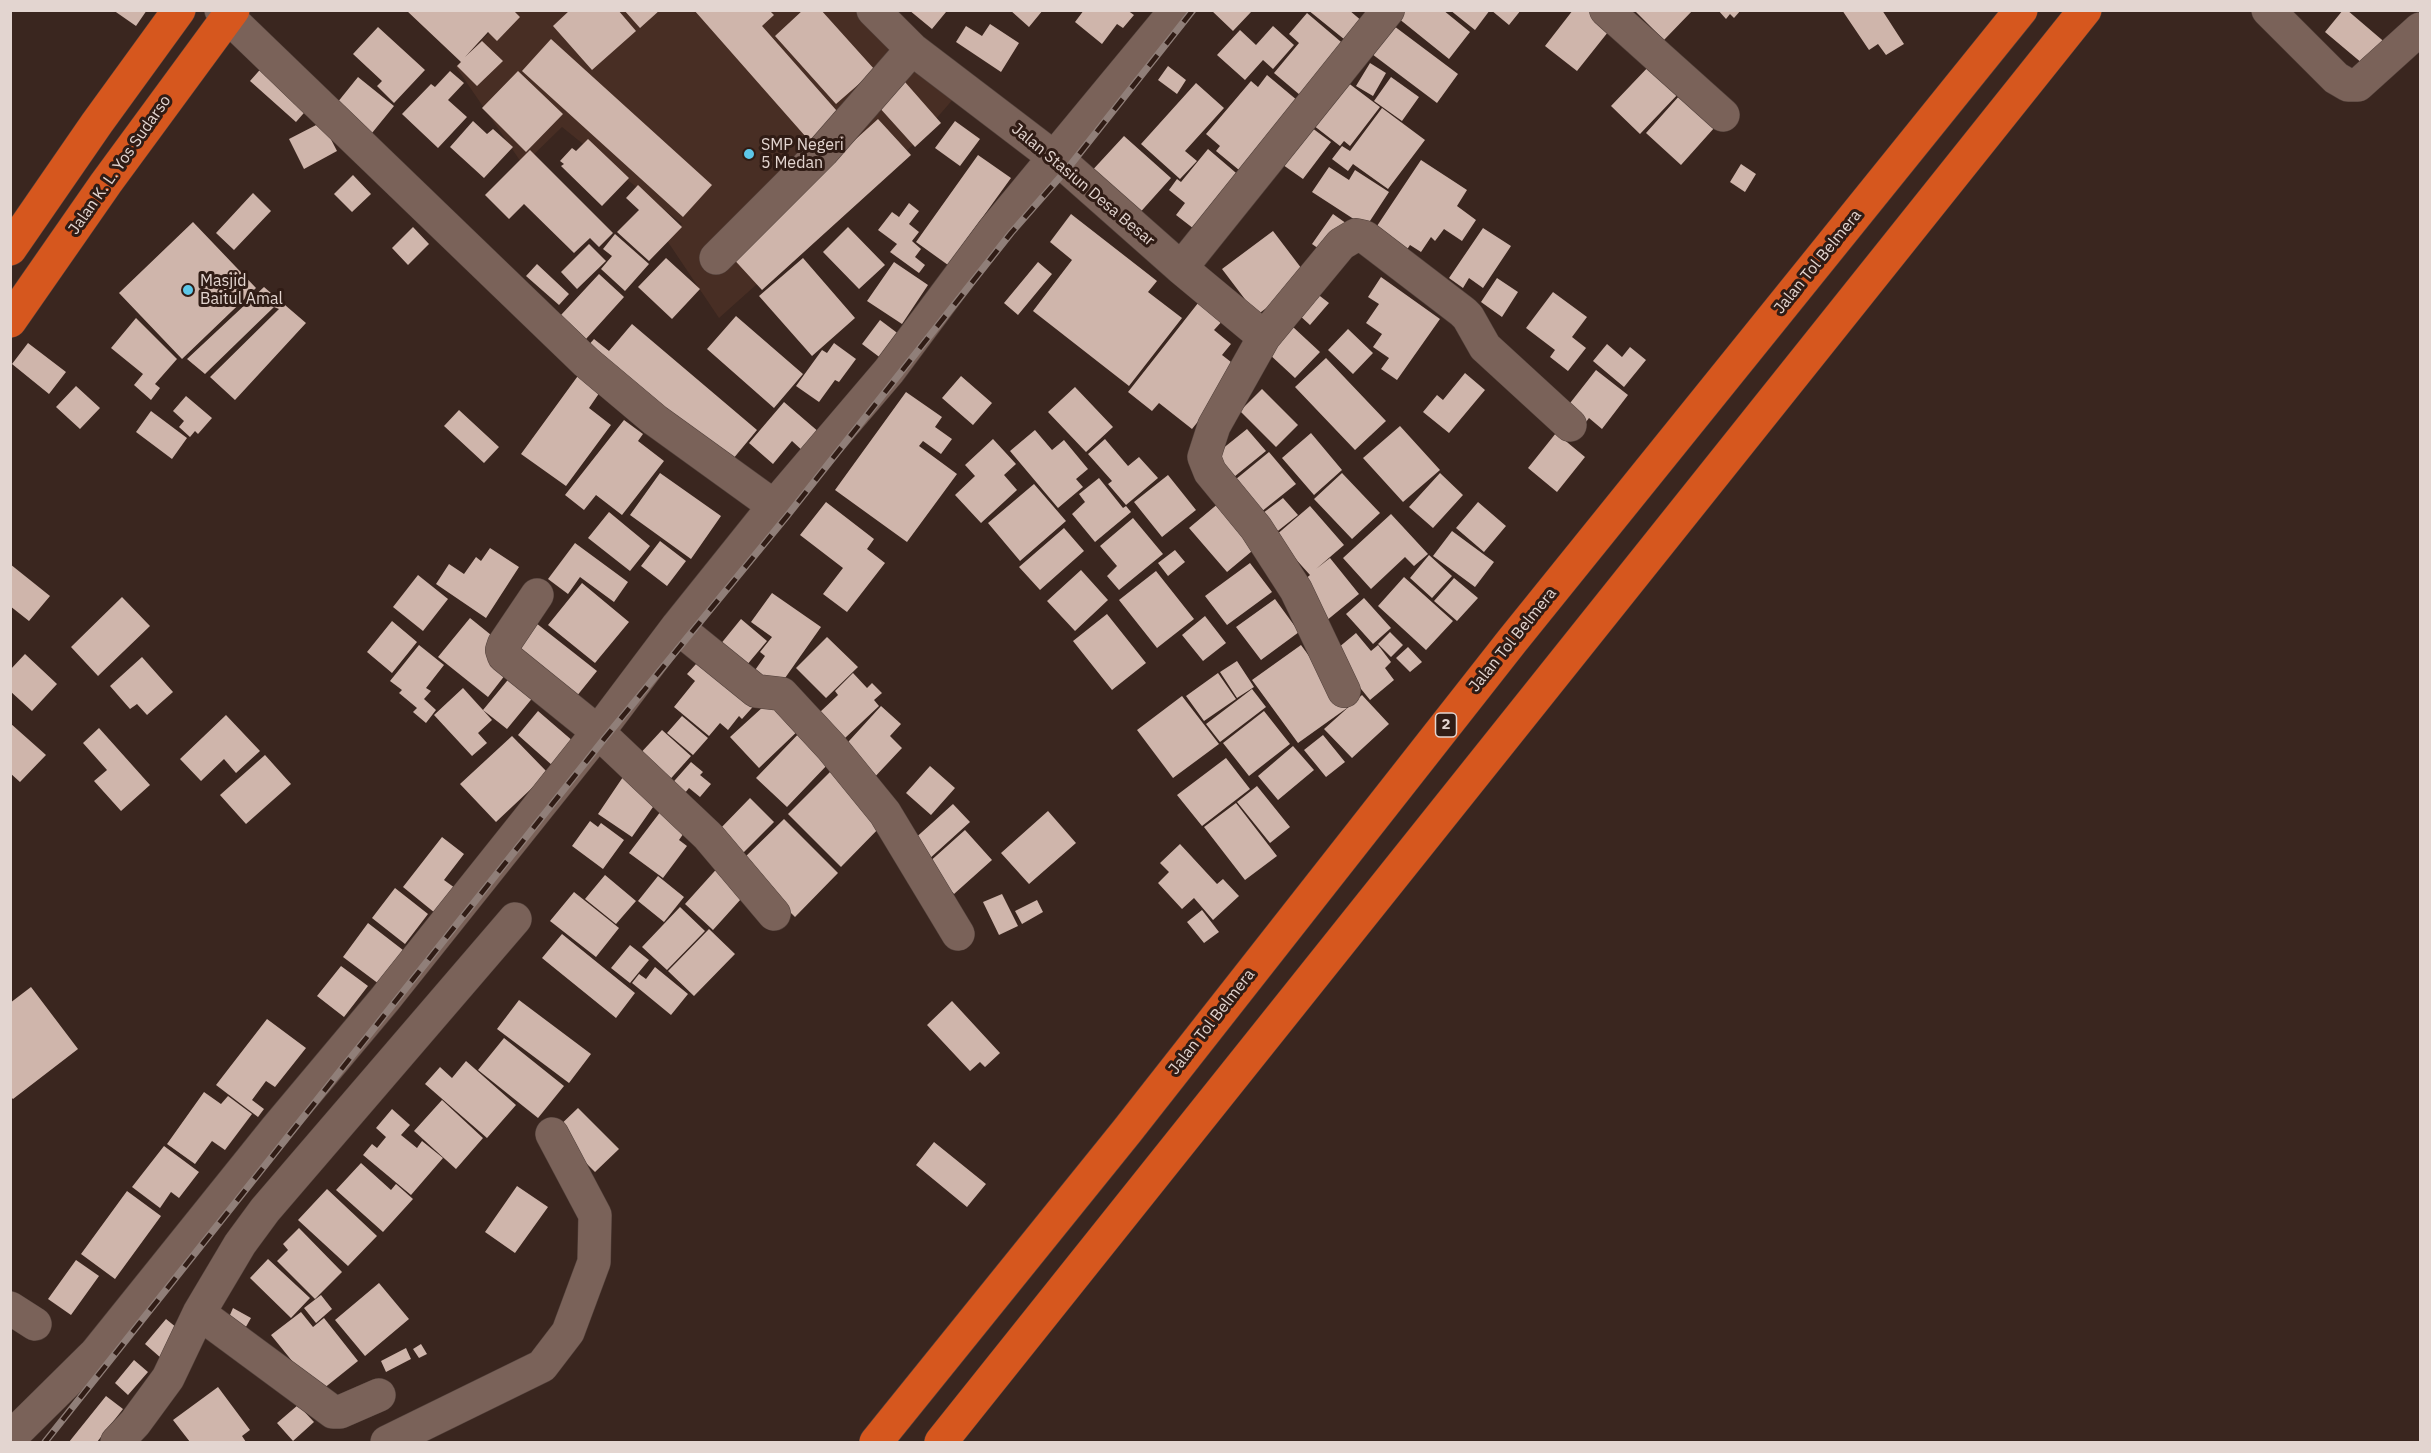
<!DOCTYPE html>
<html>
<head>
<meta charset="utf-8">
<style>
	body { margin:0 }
	#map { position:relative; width:2431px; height:1453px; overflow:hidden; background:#3a261f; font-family:"IBM Plex Sans",sans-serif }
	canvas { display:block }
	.frame { position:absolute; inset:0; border:12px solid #e3d5d0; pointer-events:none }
</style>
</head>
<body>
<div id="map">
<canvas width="2431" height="1453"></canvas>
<div class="frame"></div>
</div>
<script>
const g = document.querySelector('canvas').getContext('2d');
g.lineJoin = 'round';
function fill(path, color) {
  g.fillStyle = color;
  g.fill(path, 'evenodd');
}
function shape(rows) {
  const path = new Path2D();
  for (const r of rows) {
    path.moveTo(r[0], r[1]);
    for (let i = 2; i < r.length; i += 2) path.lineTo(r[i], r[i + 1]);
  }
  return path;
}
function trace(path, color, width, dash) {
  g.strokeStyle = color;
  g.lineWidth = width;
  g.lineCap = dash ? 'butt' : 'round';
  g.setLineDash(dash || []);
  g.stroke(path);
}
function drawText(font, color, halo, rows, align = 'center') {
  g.font = font + ' "IBM Plex Sans",sans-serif';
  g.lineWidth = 6;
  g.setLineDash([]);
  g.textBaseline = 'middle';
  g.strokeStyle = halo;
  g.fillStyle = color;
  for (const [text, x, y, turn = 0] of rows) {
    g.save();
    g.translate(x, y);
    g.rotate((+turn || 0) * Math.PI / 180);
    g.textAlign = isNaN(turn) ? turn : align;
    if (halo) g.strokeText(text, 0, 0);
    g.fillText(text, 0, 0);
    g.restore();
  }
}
const built = shape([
	[510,11,876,11,955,97,914,144,719,318,666,239,682,224,562,127,523,165,456,67]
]);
const building = shape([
	[113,10,147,10,136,26],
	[406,10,513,10,520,17,497,41,488,32,465,57,482,41,503,61,477,86,457,66,461,62],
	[570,10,618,10,636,31,592,70,553,26],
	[624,10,660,10,640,28],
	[694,10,769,10,774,15,762,26,844,119,813,145],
	[803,10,821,10,875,70,836,104,775,36],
	[909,10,944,10,946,12,932,29],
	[1010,10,1043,10,1029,27],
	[1084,10,1127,10,1134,15,1123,28,1117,24,1102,44,1075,22],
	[1211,10,1250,10,1251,12,1233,31],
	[1308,10,1349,10,1370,28,1355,48],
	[1404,10,1443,10,1470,32,1449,59,1398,18],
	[1450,10,1490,10,1475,30],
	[1491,10,1521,10,1509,25],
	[1573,10,1591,10,1612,27,1577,71,1545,46],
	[1634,10,1693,10,1664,40],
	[1718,10,1741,10,1734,18,1730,14,1726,19],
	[1842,10,1882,10,1904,44,1886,55,1878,44,1869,50],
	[2343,10,2347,10,2388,45,2369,69,2325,32],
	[1307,13,1347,47,1300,95,1274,73,1299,43,1289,34],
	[1390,23,1458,74,1437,103,1368,51],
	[990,24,1019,43,1001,72,956,42,966,26,982,36],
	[1273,26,1294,45,1273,69,1263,60,1245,80,1217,55,1240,30,1256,45],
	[378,27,425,70,394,103,377,86,382,81,353,54],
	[551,39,712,185,683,217,522,71],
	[1370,63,1386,73,1373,96,1356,86],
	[265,64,310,106,296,122,250,81],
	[1651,64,1680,92,1640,134,1611,106],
	[1168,66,1186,80,1177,94,1158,80],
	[450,71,464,83,448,100,467,117,438,148,402,114,431,84,435,87],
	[518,71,563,114,526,152,482,108],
	[1267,75,1304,106,1245,175,1216,151,1220,146,1206,134,1251,81,1258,87],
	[358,77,394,106,372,133,337,103],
	[1391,77,1419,97,1402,121,1374,101],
	[1343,79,1380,107,1350,146,1344,141,1340,146,1313,125],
	[905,82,941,123,915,147,878,106],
	[1196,83,1224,108,1185,151,1197,161,1180,179,1141,144],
	[1680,95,1715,127,1681,165,1646,133],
	[1382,108,1425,140,1388,189,1353,164,1348,171,1332,159,1342,146,1350,151],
	[878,119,911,155,762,290,729,254],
	[473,121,487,134,493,129,513,147,484,178,450,147],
	[955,121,980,139,960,166,935,148],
	[322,122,337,151,304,169,289,139],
	[1304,122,1331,142,1303,179,1276,160],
	[1124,136,1171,178,1136,217,1088,175],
	[588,139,629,178,602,206,561,166,564,164,560,161,572,148,576,151],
	[1208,149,1242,178,1198,232,1176,215,1185,203,1169,190,1177,179,1181,182],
	[530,150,613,233,599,247,590,238,574,253,524,204,509,219,485,195],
	[978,155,1011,178,948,265,916,242],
	[1421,160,1467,190,1457,206,1476,220,1462,241,1444,229,1435,241,1431,237,1421,252,1410,245,1406,251,1375,229],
	[1741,164,1756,174,1745,192,1730,182],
	[1329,167,1349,180,1355,170,1389,192,1366,227,1312,192],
	[353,175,371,194,352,212,334,194],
	[638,185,682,227,649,261,617,232,639,210,626,198],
	[253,193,271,211,234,250,216,233],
	[909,203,919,211,909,224,919,232,912,241,921,249,915,257,925,265,919,273,890,252,897,244,878,230,892,212,899,217],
	[1071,214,1157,281,1148,292,1182,318,1129,386,1033,311,1072,260,1050,242],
	[1333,214,1350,226,1329,256,1312,244],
	[193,222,256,288,182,359,119,293],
	[413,227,429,244,408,265,392,248],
	[848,227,885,265,859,289,823,252],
	[1483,228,1511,246,1483,288,1469,278,1463,288,1449,278],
	[1273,231,1308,277,1257,315,1222,269],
	[615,234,649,264,625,291,601,269,612,256,603,249],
	[589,244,606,261,577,289,561,272],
	[666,258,700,289,672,319,638,287],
	[803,258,855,318,812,356,759,296],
	[894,262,928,285,902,324,867,301],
	[1038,262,1052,274,1018,315,1004,303],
	[537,264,569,294,559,305,526,276],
	[599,274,624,297,586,339,561,315],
	[1381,277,1440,319,1397,380,1381,369,1389,358,1373,347,1382,334,1366,323,1379,304,1368,297],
	[1497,278,1518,292,1502,317,1481,302],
	[264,287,306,323,235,400,210,377,279,309,274,307,205,374,187,359],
	[1553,292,1587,317,1572,337,1586,348,1568,371,1550,357,1555,350,1526,328],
	[1316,293,1329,303,1310,325,1298,314],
	[1202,298,1226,317,1214,330,1231,344,1222,355,1240,369,1192,429,1159,403,1152,411,1128,392],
	[736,316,803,374,774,408,707,349],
	[136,318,177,359,155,384,160,388,151,400,134,385,143,374,111,348],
	[880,320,904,338,886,362,862,344],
	[632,324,757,430,728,465,586,348,594,339,609,351],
	[1293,327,1320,352,1295,378,1268,353],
	[1348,329,1373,353,1353,374,1328,350],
	[28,343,66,372,49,394,12,364],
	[834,343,856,359,839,382,835,380,819,402,796,386,822,350,827,353],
	[1607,344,1622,357,1630,347,1646,360,1624,387,1593,361],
	[1326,358,1386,421,1355,450,1295,387],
	[1596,370,1628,395,1602,429,1589,418,1586,422,1567,407],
	[580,373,602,389,589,408,611,425,566,486,521,454],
	[1465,373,1485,390,1449,433,1423,412,1437,395,1443,400],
	[961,376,992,403,973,425,942,398],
	[76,386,100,408,80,429,56,407],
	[1075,387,1113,427,1086,452,1048,412],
	[1262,389,1298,425,1276,447,1240,411],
	[906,392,942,417,935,427,952,439,941,454,923,441,919,446,957,474,907,542,835,490],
	[186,396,212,418,198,434,195,431,190,437,179,427,184,421,173,411],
	[784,402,820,433,804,452,792,441,773,464,749,443],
	[459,410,499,447,484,463,444,426],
	[151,411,187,438,172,459,136,432],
	[624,420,643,434,638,441,664,461,622,515,596,495,584,510,565,495],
	[1400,426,1440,470,1403,502,1363,458],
	[1247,429,1266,451,1229,481,1211,458],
	[1035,430,1052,450,1064,440,1088,469,1076,479,1083,487,1058,508,1010,451],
	[1311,433,1342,470,1314,495,1282,458],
	[1556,433,1585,457,1557,492,1528,468],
	[993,439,1016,464,1004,475,1017,490,981,523,955,495,975,476,965,465],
	[1105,439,1128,466,1139,457,1158,478,1126,505,1108,484,1112,481,1088,454],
	[1269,452,1296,484,1256,516,1230,484],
	[660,473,721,516,691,559,630,515],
	[1342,473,1380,513,1352,539,1314,499],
	[1440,473,1463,495,1433,528,1409,507],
	[1168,475,1196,510,1162,537,1134,502],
	[1099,478,1123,508,1126,506,1131,512,1095,542,1072,514,1085,502,1079,494],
	[1034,484,1066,521,1020,561,988,523],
	[1226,497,1264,541,1227,572,1189,528],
	[1283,498,1298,515,1274,534,1259,516],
	[826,502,874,539,867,549,885,563,847,612,823,594,843,568,800,535],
	[1478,502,1506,526,1484,552,1456,528],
	[1310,506,1344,545,1316,569,1330,558,1359,594,1326,621,1297,586,1310,575,1275,536],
	[609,512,650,546,630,571,588,538],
	[1391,514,1428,554,1414,566,1405,557,1371,589,1343,558],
	[1133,518,1163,554,1119,590,1107,576,1117,566,1100,546],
	[1064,528,1084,551,1040,590,1019,567],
	[1452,531,1494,562,1475,587,1433,556],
	[660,541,686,561,667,586,641,566],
	[575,543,628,582,614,602,580,577,568,594,548,579],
	[490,548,519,567,486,618,436,584,449,564,464,574,476,557,481,561],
	[1175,550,1185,562,1168,576,1158,563],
	[1429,555,1452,576,1432,598,1410,578],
	[1250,563,1272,592,1227,625,1205,596],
	[10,564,50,596,29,621,10,606],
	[1081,570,1108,600,1075,631,1047,601],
	[1156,571,1194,619,1157,648,1119,600],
	[418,575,448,599,423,631,393,607],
	[1404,577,1453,621,1426,650,1378,606],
	[1454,578,1478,598,1457,621,1434,601],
	[582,583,629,622,595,663,548,625],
	[772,593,821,627,778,688,748,680,765,656,760,652,772,637,751,622],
	[122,597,150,626,98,676,71,647],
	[1364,598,1391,628,1373,644,1346,614],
	[1275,599,1299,632,1261,660,1236,627],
	[1107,614,1146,663,1112,690,1073,641],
	[1205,616,1226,643,1203,661,1182,635],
	[470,618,496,639,509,670,488,697,438,657],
	[741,619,767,641,741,672,715,651],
	[392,621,417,642,392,673,367,652],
	[536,623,597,671,572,702,511,654],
	[1390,632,1403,645,1391,657,1378,644],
	[1356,633,1371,651,1378,645,1391,662,1385,668,1394,680,1370,700,1332,653],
	[827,637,858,667,826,698,796,668],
	[419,645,444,665,426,688,431,691,424,699,436,710,426,723,413,712,417,708,399,693,402,690,390,681],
	[1301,645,1347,708,1298,743,1252,680],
	[1408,647,1422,662,1410,672,1396,658],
	[25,654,57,684,32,711,10,691,10,670],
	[705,654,759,700,742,719,739,716,728,730,720,723,709,736,674,707,695,681,687,674],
	[142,657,173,692,147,715,137,704,130,709,110,686],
	[1237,661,1254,687,1237,698,1220,672],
	[516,670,539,690,507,729,483,710],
	[853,673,867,688,872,683,882,693,874,700,879,706,844,739,819,713,838,695,835,691],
	[1218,673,1236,699,1204,721,1186,696],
	[463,688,492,720,478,733,487,743,472,756,434,715],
	[1252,689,1266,707,1220,742,1206,724],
	[1362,695,1389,724,1352,758,1324,729],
	[775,696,803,726,759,768,730,737],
	[1182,696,1219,744,1173,778,1137,730],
	[881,706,901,724,890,736,902,748,871,781,839,752],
	[538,711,574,742,553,766,518,735],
	[1264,711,1290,744,1249,776,1223,743],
	[226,715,260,751,236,773,224,759,201,781,180,759],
	[682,716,708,738,693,755,667,733],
	[10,723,46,755,20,782,10,773],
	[805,727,829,763,787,807,756,778],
	[99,728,150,785,121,811,94,781,107,770,83,743],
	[662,730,691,756,665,785,636,758],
	[1323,735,1345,762,1326,777,1304,750],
	[512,736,548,773,496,822,460,784],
	[1293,746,1314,770,1278,800,1258,776],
	[265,755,291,784,246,824,220,795],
	[1226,758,1250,789,1202,826,1177,795],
	[691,762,703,772,700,775,711,784,700,797,689,788,680,799,668,788],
	[930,766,955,788,931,815,906,793],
	[834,768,886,821,841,867,788,814],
	[625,774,660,797,632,837,598,814],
	[1257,786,1290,827,1270,843,1237,802],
	[750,798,774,822,741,855,717,832],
	[1236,803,1277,856,1245,880,1204,827],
	[953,804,970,822,928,860,911,842],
	[661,811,686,830,679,840,687,846,663,878,629,853],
	[1048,811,1076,843,1029,884,1001,853],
	[784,819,838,873,795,917,740,862],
	[590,821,598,827,601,823,624,840,603,869,572,846],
	[965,830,992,860,954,894,927,864],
	[442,837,464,854,444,880,455,888,435,913,403,887],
	[1180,844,1217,884,1223,879,1239,896,1213,920,1194,898,1182,909,1158,883,1169,872,1160,863],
	[722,863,750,889,713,930,685,904],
	[605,875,636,901,616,924,585,899],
	[658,876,684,897,664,922,638,901],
	[395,888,428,914,405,944,372,918],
	[574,892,619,928,596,957,550,921],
	[1002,894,1018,926,999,935,983,902],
	[1037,900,1043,912,1022,924,1015,911],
	[680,907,705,931,667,970,642,947],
	[1202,910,1219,932,1204,943,1187,922],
	[368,923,412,957,387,990,343,957],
	[709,929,735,954,694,996,668,971],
	[562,934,635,993,616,1018,542,958],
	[630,945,649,960,630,983,611,968],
	[341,966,368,986,344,1017,317,996],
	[655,967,688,994,671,1015,632,983,639,974,646,979],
	[31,987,78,1049,13,1099,10,1096,10,1003],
	[519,1000,591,1054,569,1083,497,1029],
	[952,1001,1000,1053,985,1067,980,1062,970,1071,927,1025],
	[267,1019,306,1048,275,1087,266,1081,252,1100,264,1109,258,1117,216,1085],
	[504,1038,564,1086,538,1118,478,1070],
	[466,1061,516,1105,487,1138,425,1084,440,1067,452,1078],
	[204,1092,221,1104,228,1096,252,1114,225,1150,212,1141,195,1164,167,1144],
	[442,1100,483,1138,456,1169,414,1131],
	[578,1108,619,1149,595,1172,554,1131],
	[392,1109,410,1125,401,1135,417,1148,422,1141,443,1158,411,1195,363,1155,372,1144,377,1148,386,1137,376,1128],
	[934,1142,986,1184,967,1207,916,1165],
	[164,1146,199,1172,179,1198,171,1192,160,1208,132,1187],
	[361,1163,391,1190,396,1184,413,1199,383,1232,336,1190],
	[517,1186,548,1207,515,1253,485,1232],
	[327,1189,377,1236,348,1266,298,1220],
	[127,1191,161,1216,115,1279,81,1254],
	[299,1228,342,1272,315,1299,277,1261,288,1250,283,1244],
	[268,1259,310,1298,291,1318,250,1278],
	[76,1260,99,1276,71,1315,48,1299],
	[379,1283,409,1319,365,1356,335,1320],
	[321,1295,332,1309,316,1323,304,1308],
	[233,1308,251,1318,243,1332,226,1324],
	[301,1312,313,1327,324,1318,358,1361,318,1393,271,1335],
	[166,1319,182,1332,161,1358,145,1344],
	[421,1344,427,1354,419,1358,413,1349],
	[406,1348,411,1359,386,1372,381,1361],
	[134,1360,148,1372,128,1395,115,1383],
	[218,1387,250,1430,242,1436,246,1442,190,1442,173,1420],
	[106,1396,123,1409,97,1442,69,1442],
	[298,1405,314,1422,293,1441,277,1423]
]);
const minor = shape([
	[221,10,586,362,655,420,774,506],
	[873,10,912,49,1068,168,1181,268,1264,337],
	[1606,10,1723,115],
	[2268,10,2336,78,2348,85,2358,85,2420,29],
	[716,258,823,151,912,49],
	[1181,268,1388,10],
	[537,595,504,644,502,650,504,656,598,732,708,836,774,914],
	[677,627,756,691,782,694,832,748,885,813,958,934],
	[1344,691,1296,590,1256,528,1210,472,1204,457,1214,426,1264,337,1341,244,1356,235,1365,237,1463,312,1468,317,1485,347,1570,425],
	[10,1308,35,1324],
	[199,1313,333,1412,340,1412,379,1395],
	[10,1434,16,1432,96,1353,276,1129,385,999,598,732,677,627,774,506,889,371,994,230,1176,10],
	[117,1442,135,1423,168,1378,199,1313,240,1244,265,1210,515,919],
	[387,1442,542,1366,568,1332,594,1262,595,1215,552,1134]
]);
const highway = shape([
	[10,249,97,123,179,10],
	[10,321,106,183,233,10],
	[876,1442,1127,1131,1512,641,2021,10],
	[941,1442,2085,10]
]);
const rail = shape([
	[45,1442,604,739,787,516,1011,233,1068,168,1193,10]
]);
const markers = [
	[749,154,6,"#5dc7e8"],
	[188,290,6,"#5dc7e8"]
];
const shields = [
	[1446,725,21]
];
const shieldNames = [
	["2",1446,725]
];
const poiNames = [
	["SMP Negeri",761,145],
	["5 Medan",761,163],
	["Masjid",200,281],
	["Baitul Amal",200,299]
];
const streetNames = [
	["Jalan K. L. Yos Sudarso",120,165,-55],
	["Jalan Stasiun Desa Besar",1083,185,40],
	["Jalan Tol Belmera",1818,262,-51],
	["Jalan Tol Belmera",1513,640,-51],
	["Jalan Tol Belmera",1212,1022,-52]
];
fill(built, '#482e24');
fill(building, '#cfb5ab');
trace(minor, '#53423c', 34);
trace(highway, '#53423c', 34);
trace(minor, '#7a6259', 33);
trace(highway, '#d6571e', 33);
trace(rail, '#907f79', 7);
trace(rail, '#301c15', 4.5, [14]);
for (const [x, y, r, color] of markers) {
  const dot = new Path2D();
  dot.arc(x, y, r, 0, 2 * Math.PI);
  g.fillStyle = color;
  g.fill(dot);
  trace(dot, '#301c15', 2);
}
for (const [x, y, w] of shields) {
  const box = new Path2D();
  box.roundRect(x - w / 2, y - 12, w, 24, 4.5);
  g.fillStyle = '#301c15';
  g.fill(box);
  trace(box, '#e3d5d0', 1.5);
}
drawText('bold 15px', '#e3d5d0', null, shieldNames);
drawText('16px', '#e3d5d0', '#301c15', poiNames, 'left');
drawText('16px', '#e3d5d0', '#301c15', streetNames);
</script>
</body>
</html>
